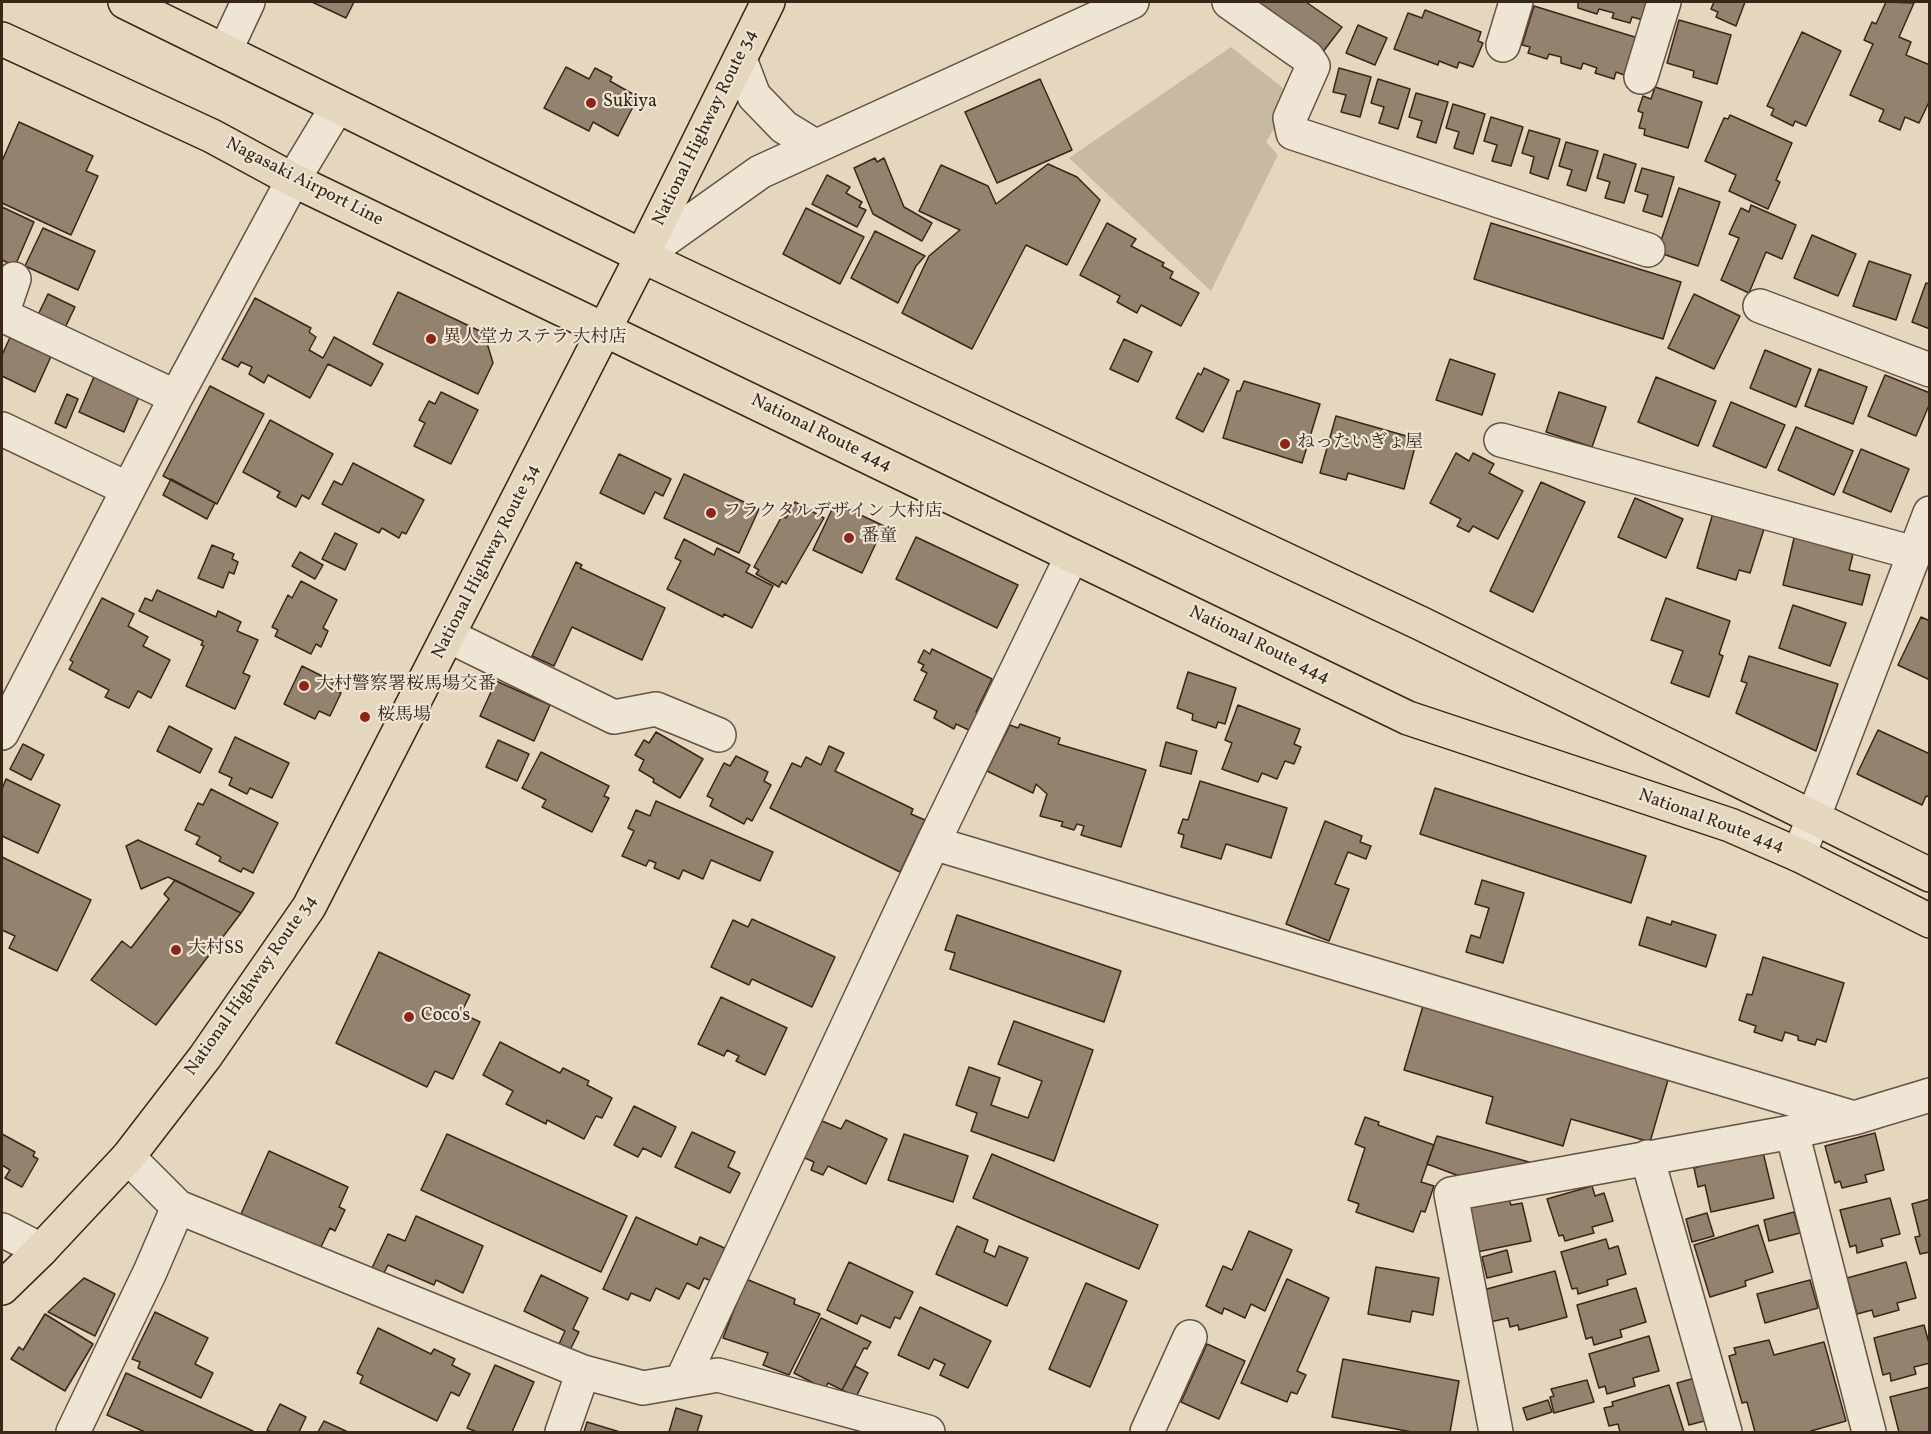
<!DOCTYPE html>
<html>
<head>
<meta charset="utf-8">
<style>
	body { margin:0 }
	#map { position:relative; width:1931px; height:1434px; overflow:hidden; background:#e5d7be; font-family:Vollkorn,serif }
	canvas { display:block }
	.frame { position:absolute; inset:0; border:3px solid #3a2618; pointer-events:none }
</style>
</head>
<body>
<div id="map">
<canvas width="1931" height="1434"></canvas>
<div class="frame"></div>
</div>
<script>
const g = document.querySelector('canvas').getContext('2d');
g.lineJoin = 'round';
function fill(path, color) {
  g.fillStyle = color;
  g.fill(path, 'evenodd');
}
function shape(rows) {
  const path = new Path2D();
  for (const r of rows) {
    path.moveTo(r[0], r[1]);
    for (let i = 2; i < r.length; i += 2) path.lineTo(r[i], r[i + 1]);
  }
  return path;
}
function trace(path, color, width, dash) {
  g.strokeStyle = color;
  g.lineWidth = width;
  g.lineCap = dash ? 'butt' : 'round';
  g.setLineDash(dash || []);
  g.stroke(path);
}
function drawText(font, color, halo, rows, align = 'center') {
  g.font = font + ' Vollkorn,"Noto Serif JP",serif';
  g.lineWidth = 4.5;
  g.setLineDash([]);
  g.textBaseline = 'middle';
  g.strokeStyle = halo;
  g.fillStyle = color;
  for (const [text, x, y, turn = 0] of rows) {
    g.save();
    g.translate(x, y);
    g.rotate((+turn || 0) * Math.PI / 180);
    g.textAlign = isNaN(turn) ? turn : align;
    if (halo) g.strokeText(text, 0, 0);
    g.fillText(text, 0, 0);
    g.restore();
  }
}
const green = shape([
	[1231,47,1293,96,1266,142,1278,155,1211,291,1069,158]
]);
const building = shape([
	[312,2,354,2,346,18,312,2],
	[1248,2,1306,2,1342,27,1322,53,1248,2],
	[1575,2,1649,2,1643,20,1632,17,1630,23,1612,18,1614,13,1599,9,1597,14,1578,8,1578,2,1575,2],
	[1714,2,1745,2,1736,26,1716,17,1718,12,1711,9,1714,2],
	[1886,2,1914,3,1899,37,1911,42,1906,55,1930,65,1930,100,1919,123,1905,117,1900,130,1879,121,1884,110,1850,95,1873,44,1864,40,1872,22,1876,24,1886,2],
	[1534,6,1638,38,1627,76,1616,72,1614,79,1595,73,1597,68,1583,63,1581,69,1561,63,1561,57,1549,54,1547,59,1528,53,1530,47,1522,45,1534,6],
	[1425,10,1481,32,1478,41,1483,43,1473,67,1459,62,1457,68,1439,61,1438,65,1394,49,1408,13,1422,18,1425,10],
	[1679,20,1731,35,1717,84,1693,77,1694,71,1667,63,1679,20],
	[1358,25,1387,38,1375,65,1346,53,1358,25],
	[1802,32,1841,51,1806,126,1795,121,1793,126,1771,115,1774,109,1767,106,1802,32],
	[566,67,589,79,595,68,612,77,610,81,638,97,618,136,593,122,589,131,544,108,566,67],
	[1339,68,1371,77,1360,117,1341,112,1346,95,1333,92,1339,68],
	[1040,79,1072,150,997,183,965,112,1040,79],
	[1378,79,1410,89,1398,129,1379,123,1384,107,1371,103,1378,79],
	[1655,87,1702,102,1688,148,1644,135,1645,129,1639,128,1643,113,1638,111,1643,96,1651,99,1655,87],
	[1416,93,1448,102,1436,143,1417,137,1422,121,1409,117,1416,93],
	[1453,104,1485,114,1473,154,1454,148,1459,132,1446,128,1453,104],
	[1730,115,1792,143,1776,180,1780,182,1768,209,1729,191,1736,175,1705,161,1724,118,1728,119,1730,115],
	[1491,117,1523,127,1511,166,1492,161,1497,145,1484,141,1491,117],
	[19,122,93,156,86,171,98,176,71,235,2,203,2,161,19,122],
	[1529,130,1560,139,1548,179,1530,173,1534,157,1522,153,1529,130],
	[1566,142,1598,151,1586,191,1567,185,1572,170,1559,166,1566,142],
	[1604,154,1636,164,1624,203,1605,198,1610,182,1597,178,1604,154],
	[875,158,877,162,884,158,904,207,932,223,922,241,873,214,854,168,875,158],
	[1048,164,1077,177,1100,200,1067,265,1026,245,972,349,902,313,929,256,960,230,919,211,941,165,988,186,996,204,1048,164],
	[1642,168,1674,177,1662,217,1643,211,1648,195,1635,191,1642,168],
	[827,175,850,187,846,193,862,202,859,207,866,210,857,227,812,204,827,175],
	[1679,188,1720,202,1698,266,1657,252,1679,188],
	[1751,205,1796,225,1782,259,1766,252,1749,293,1721,280,1739,238,1729,234,1741,208,1749,212,1751,205],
	[2,207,34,222,15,266,2,260,2,207],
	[806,208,864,237,840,284,783,254,806,208],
	[1107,223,1136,239,1131,246,1164,263,1162,266,1173,272,1170,278,1199,293,1181,326,1141,305,1137,313,1117,302,1120,296,1080,275,1107,223],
	[1491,223,1681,282,1663,339,1474,279,1491,223],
	[43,228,95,251,78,290,25,266,43,228],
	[875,231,925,256,916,266,898,303,851,278,875,231],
	[1812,235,1856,254,1838,296,1794,278,1812,235],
	[1869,261,1911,275,1896,320,1853,306,1869,261],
	[1926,283,1930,284,1930,329,1912,322,1926,283],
	[398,292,484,333,493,363,478,394,373,344,398,292],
	[48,294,75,307,63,332,36,319,48,294],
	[1694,294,1740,316,1714,369,1668,348,1694,294],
	[255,298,311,328,309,332,316,337,309,350,323,358,334,337,383,364,371,386,328,364,310,398,268,375,264,383,249,374,252,367,241,362,238,367,222,359,255,298],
	[12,333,53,352,35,392,2,376,2,355,12,333],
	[1124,339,1152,352,1138,382,1110,369,1124,339],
	[1765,350,1811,369,1796,407,1750,388,1765,350],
	[1450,359,1495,374,1482,415,1436,400,1450,359],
	[1204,368,1229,380,1203,432,1176,418,1198,373,1201,375,1204,368],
	[1819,369,1867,387,1853,424,1805,406,1819,369],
	[96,372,141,392,124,432,79,412,96,372],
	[1885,375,1930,393,1930,403,1916,436,1868,416,1885,375],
	[1656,377,1716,401,1698,446,1638,422,1656,377],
	[1244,381,1320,404,1302,463,1223,438,1237,391,1240,391,1244,381],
	[210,386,264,414,217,504,163,476,210,386],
	[441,392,478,410,451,464,414,446,425,423,419,420,429,401,435,404,441,392],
	[1559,392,1606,407,1592,447,1546,432,1559,392],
	[67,394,78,399,66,428,55,423,67,394],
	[1731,402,1785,425,1766,468,1713,446,1731,402],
	[1336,416,1417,439,1404,489,1348,473,1346,480,1320,473,1336,416],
	[270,420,333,454,309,499,302,495,296,507,277,497,280,492,243,472,270,420],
	[1796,427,1853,451,1834,495,1778,470,1796,427],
	[1861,449,1909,469,1891,512,1843,492,1861,449],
	[1456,453,1469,461,1473,453,1494,464,1489,473,1523,491,1498,539,1473,526,1469,532,1457,526,1461,519,1430,503,1456,453],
	[619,454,671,479,663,496,655,492,644,514,600,493,619,454],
	[353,463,424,500,406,534,402,532,399,538,382,528,379,533,322,504,334,481,342,485,353,463],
	[684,474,759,509,739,553,664,518,684,474],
	[171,479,215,503,207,519,163,495,171,479],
	[1541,482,1585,502,1533,612,1490,591,1541,482],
	[1635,498,1683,519,1666,558,1618,537,1635,498],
	[795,502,824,518,786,584,782,581,779,587,756,574,759,570,754,567,782,516,786,518,795,502],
	[835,503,884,526,862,573,813,550,835,503],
	[1713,513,1764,529,1750,573,1739,570,1736,580,1697,568,1713,513],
	[335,533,357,544,345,570,322,559,335,533],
	[1795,534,1831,543,1830,548,1853,554,1849,570,1870,575,1862,605,1783,585,1795,534],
	[916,537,1018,585,997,628,896,579,916,537],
	[684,539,714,555,717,548,750,565,746,572,773,586,752,628,724,614,723,617,667,589,681,561,675,558,684,539],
	[212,545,234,554,232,559,238,562,234,574,229,572,223,588,198,578,212,545],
	[300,552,323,565,315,579,292,566,300,552],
	[576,562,582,565,580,568,665,608,642,660,572,627,554,666,532,656,576,562],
	[301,581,337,600,323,628,328,631,321,647,316,644,311,654,275,636,278,630,272,627,288,595,292,598,301,581],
	[157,590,216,617,218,611,241,622,237,631,258,640,243,673,250,676,235,709,186,686,204,646,201,645,203,641,139,611,145,598,152,601,157,590],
	[102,598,134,614,128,626,148,637,143,646,170,660,151,698,138,691,129,708,105,697,109,690,69,669,73,662,70,660,102,598],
	[1666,598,1730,621,1719,654,1723,656,1709,697,1671,683,1683,651,1651,640,1666,598],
	[1793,605,1846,623,1830,666,1779,648,1793,605],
	[1921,617,1930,621,1930,680,1898,665,1921,617],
	[932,649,992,679,976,712,980,714,971,731,956,724,954,729,934,718,937,711,914,700,927,673,921,670,924,665,918,662,924,650,930,654,932,649],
	[1749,656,1838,684,1816,751,1736,713,1747,683,1741,681,1749,656],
	[302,666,334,682,331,688,341,693,330,716,319,711,315,719,284,704,302,666],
	[1188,672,1236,688,1225,724,1218,722,1216,728,1192,720,1193,714,1177,708,1188,672],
	[496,681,550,705,534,741,480,716,496,681],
	[1238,705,1300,729,1294,744,1301,747,1294,764,1285,761,1277,779,1262,773,1258,782,1222,769,1232,743,1225,740,1238,705],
	[1020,724,1060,738,1058,744,1146,770,1121,847,1081,835,1084,826,1077,824,1074,830,1061,826,1063,822,1040,816,1047,794,1036,784,1033,793,987,771,1010,725,1018,728,1020,724],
	[169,726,212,749,200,773,157,751,169,726],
	[1878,730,1930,754,1930,797,1926,796,1922,805,1857,774,1878,730],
	[656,732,703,759,680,798,653,782,654,779,639,770,644,760,635,755,644,740,649,743,656,732],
	[235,737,289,763,272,798,250,788,247,794,229,785,232,778,219,772,235,737],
	[498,740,529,754,517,781,486,767,498,740],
	[1166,742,1197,751,1191,774,1160,766,1166,742],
	[23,744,44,755,31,780,10,769,23,744],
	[829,746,844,753,835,771,913,809,911,814,925,820,900,872,770,808,792,763,801,767,806,757,821,765,829,746],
	[541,752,609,786,604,796,609,798,592,832,542,807,546,800,522,788,541,752],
	[736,756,768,772,764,781,771,785,752,821,747,818,744,824,710,806,713,799,707,796,724,763,730,766,736,756],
	[6,779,60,805,38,853,2,836,2,789,6,779],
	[1200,781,1287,808,1271,858,1226,844,1221,859,1181,847,1184,835,1178,833,1183,819,1188,820,1200,781],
	[1435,788,1646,856,1631,903,1420,834,1435,788],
	[211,789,278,823,253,873,243,868,241,872,219,861,221,857,196,844,200,837,185,830,198,803,203,805,211,789],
	[656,801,773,852,760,881,711,860,703,879,683,870,679,879,654,868,656,863,649,860,646,866,622,856,634,831,628,828,636,810,650,816,656,801],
	[1325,821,1362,836,1360,842,1371,846,1366,859,1348,852,1335,884,1349,889,1329,941,1286,924,1325,821],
	[138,840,254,893,241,913,168,877,141,889,126,846,138,840],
	[2,857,91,900,57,971,9,948,15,936,2,930,2,857],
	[175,880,241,913,156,1025,91,980,122,941,131,948,169,899,164,894,175,880],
	[1482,880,1524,893,1503,963,1466,952,1471,935,1480,938,1489,908,1475,904,1482,880],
	[957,915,1121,971,1104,1022,950,969,955,953,945,950,957,915],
	[1647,917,1671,925,1672,921,1716,935,1706,967,1639,945,1647,917],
	[752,919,835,957,812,1007,752,979,749,985,711,967,733,920,748,927,752,919],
	[379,952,470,995,461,1013,480,1022,453,1079,435,1071,427,1087,336,1043,379,952],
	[1763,957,1844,983,1826,1042,1817,1039,1815,1045,1798,1040,1798,1036,1785,1032,1782,1041,1754,1032,1756,1026,1739,1020,1747,994,1752,995,1763,957],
	[721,997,787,1028,765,1075,736,1061,739,1056,727,1050,724,1056,698,1044,721,997],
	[1423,1006,1668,1080,1650,1142,1571,1119,1563,1146,1486,1123,1493,1097,1404,1070,1423,1006],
	[1014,1021,1093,1050,1054,1161,971,1131,977,1113,956,1105,969,1067,1000,1078,991,1105,1028,1118,1042,1081,998,1064,1014,1021],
	[500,1042,560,1073,563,1068,589,1081,587,1085,612,1098,602,1118,596,1116,584,1139,547,1120,546,1124,506,1104,513,1091,483,1075,500,1042],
	[634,1106,676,1127,661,1157,643,1148,638,1157,614,1145,634,1106],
	[1365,1117,1379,1122,1378,1125,1434,1145,1421,1182,1434,1186,1425,1212,1421,1211,1413,1232,1356,1212,1359,1204,1348,1200,1365,1148,1355,1144,1365,1117],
	[815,1118,841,1129,846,1120,887,1139,866,1184,828,1166,823,1175,811,1170,814,1162,798,1155,815,1118],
	[692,1132,735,1152,728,1167,740,1173,730,1193,675,1167,692,1132],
	[1875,1133,1884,1170,1865,1175,1867,1182,1842,1188,1840,1181,1835,1183,1825,1146,1875,1133],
	[2,1134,35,1152,33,1156,38,1159,22,1187,5,1178,10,1170,2,1165,2,1134],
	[447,1134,627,1216,601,1272,421,1190,447,1134],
	[904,1134,968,1156,953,1202,888,1180,904,1134],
	[1437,1136,1536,1164,1470,1180,1427,1164,1437,1136],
	[1762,1148,1774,1198,1711,1212,1705,1185,1698,1187,1694,1168,1702,1166,1701,1162,1762,1148],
	[269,1151,348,1187,339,1207,345,1210,335,1231,330,1228,320,1249,241,1214,269,1151],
	[992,1154,1158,1225,1139,1269,973,1198,992,1154],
	[1592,1186,1595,1196,1604,1193,1613,1221,1592,1227,1594,1233,1565,1241,1563,1235,1559,1236,1547,1199,1592,1186],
	[1890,1198,1900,1234,1881,1239,1883,1246,1857,1253,1856,1245,1850,1247,1840,1210,1890,1198],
	[1509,1199,1511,1205,1522,1203,1531,1241,1477,1252,1467,1208,1509,1199],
	[1930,1199,1930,1252,1920,1254,1915,1237,1920,1236,1912,1204,1930,1199],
	[1794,1212,1800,1233,1769,1241,1764,1220,1794,1212],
	[1707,1213,1714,1236,1692,1242,1686,1219,1707,1213],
	[416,1216,483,1246,463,1293,436,1280,434,1285,388,1265,384,1273,372,1268,388,1234,405,1241,416,1216],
	[636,1217,697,1245,700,1237,729,1250,714,1282,704,1278,699,1289,687,1283,679,1299,656,1288,650,1301,631,1293,628,1300,603,1289,636,1217],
	[1758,1225,1773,1272,1745,1281,1746,1286,1710,1297,1694,1245,1758,1225],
	[957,1226,988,1240,984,1252,995,1257,999,1246,1028,1258,1007,1306,936,1274,957,1226],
	[1249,1231,1292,1250,1265,1311,1251,1304,1245,1318,1224,1308,1222,1314,1206,1306,1223,1266,1232,1270,1249,1231],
	[1606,1239,1609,1249,1618,1246,1626,1274,1607,1280,1608,1285,1578,1294,1577,1288,1572,1289,1561,1252,1606,1239],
	[1507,1250,1512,1272,1487,1278,1482,1257,1507,1250],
	[849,1262,913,1292,900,1319,895,1317,890,1328,861,1315,857,1324,827,1310,849,1262],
	[1906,1262,1916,1298,1897,1303,1899,1310,1874,1317,1872,1310,1857,1314,1847,1278,1906,1262],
	[1376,1267,1439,1278,1433,1315,1412,1311,1410,1322,1368,1314,1376,1267],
	[1555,1271,1567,1317,1519,1330,1518,1325,1510,1327,1508,1318,1490,1322,1483,1290,1555,1271],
	[541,1275,588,1298,573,1329,579,1332,570,1350,559,1344,565,1331,524,1311,541,1275],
	[84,1278,115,1294,95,1336,48,1312,84,1278],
	[746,1279,795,1299,794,1304,820,1314,789,1375,763,1365,768,1353,723,1338,746,1279],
	[1287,1279,1329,1298,1297,1371,1306,1375,1297,1394,1291,1392,1287,1402,1241,1383,1287,1279],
	[1810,1280,1818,1308,1765,1323,1757,1294,1810,1280],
	[1086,1283,1127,1301,1090,1387,1049,1369,1086,1283],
	[1636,1288,1646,1322,1620,1330,1622,1337,1594,1345,1592,1337,1586,1339,1577,1305,1636,1288],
	[920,1307,991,1341,968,1388,940,1375,945,1364,934,1359,929,1369,898,1355,920,1307],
	[155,1312,208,1338,195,1364,213,1373,201,1398,138,1368,140,1362,132,1359,155,1312],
	[45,1314,93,1344,65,1391,11,1359,19,1347,23,1350,45,1314],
	[821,1318,871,1342,867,1349,864,1348,842,1390,828,1383,825,1389,794,1373,821,1318],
	[1924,1325,1930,1347,1930,1363,1914,1367,1916,1374,1891,1381,1890,1373,1883,1375,1874,1338,1924,1325],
	[378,1328,431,1354,434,1349,455,1359,452,1365,470,1374,459,1396,451,1392,437,1421,360,1383,363,1376,357,1373,378,1328],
	[1649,1336,1659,1371,1633,1378,1635,1386,1607,1394,1605,1386,1599,1388,1589,1354,1649,1336],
	[1769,1340,1774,1355,1824,1342,1846,1421,1811,1431,1811,1432,1755,1432,1747,1402,1742,1403,1729,1356,1736,1354,1734,1348,1769,1340],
	[1207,1344,1245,1361,1219,1419,1181,1402,1207,1344],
	[1343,1359,1459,1381,1450,1432,1412,1432,1332,1417,1343,1359],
	[495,1365,534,1382,512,1432,477,1432,467,1428,495,1365],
	[855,1366,868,1373,856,1397,842,1390,855,1366],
	[126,1373,253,1431,252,1432,145,1432,107,1415,126,1373],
	[1695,1378,1708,1420,1689,1425,1677,1383,1695,1378],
	[1587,1380,1594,1402,1554,1413,1550,1397,1554,1396,1551,1389,1587,1380],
	[1669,1385,1684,1432,1620,1432,1618,1424,1609,1426,1604,1408,1613,1406,1612,1402,1669,1385],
	[1930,1387,1930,1432,1899,1432,1890,1397,1930,1387],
	[1548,1400,1552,1412,1527,1420,1523,1408,1548,1400],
	[280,1404,306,1417,299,1432,271,1432,267,1430,280,1404],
	[676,1408,702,1416,697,1432,669,1432,676,1408],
	[324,1421,348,1432,318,1432,324,1421],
	[587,1422,620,1432,584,1432,587,1422]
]);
const minor = shape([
	[1229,2,1307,57,1313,66,1290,118,1293,133,1648,250],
	[1503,45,1516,2],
	[225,51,248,2],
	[1641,77,1664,2],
	[1760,306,1930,370],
	[2,314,14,279],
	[2,315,176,397],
	[2,429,128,489],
	[1501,440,1914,553],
	[449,636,614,717,656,709,719,735],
	[2,733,176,397,293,180,337,107],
	[933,843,1854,1118],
	[1799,855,1930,513],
	[1792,1132,1869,1432],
	[128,1157,178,1207,583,1372,643,1388,718,1375,928,1432],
	[1647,1157,1725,1432],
	[2,1230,41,1250],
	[682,1380,933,843,1072,556],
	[73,1432,150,1272,178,1207],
	[562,1432,583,1372],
	[1147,1432,1190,1337],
	[1496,1432,1451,1194,1792,1132,1854,1118,1930,1095]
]);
const tertiary = shape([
	[740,59,754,96,784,127,815,146],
	[642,256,760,172,1132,2]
]);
const primary = shape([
	[125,2,642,256],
	[2,39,212,136,293,180,605,330]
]);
const trunk = shape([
	[642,256,1422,624,1930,875],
	[605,330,1408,718,1730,825,1799,855,1930,921],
	[2,1288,41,1250,128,1157,205,1057,309,907,642,256,768,2]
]);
const markers = [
	[591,103,6,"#8f2418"],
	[431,339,6,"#8f2418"],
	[1285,444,6,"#8f2418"],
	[711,513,6,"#8f2418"],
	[849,538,6,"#8f2418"],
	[304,686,6,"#8f2418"],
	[365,717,6,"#8f2418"],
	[176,950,6,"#8f2418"],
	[409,1017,6,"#8f2418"]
];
const poiNames = [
	["Sukiya",603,103],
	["異人堂カステラ 大村店",443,339],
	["ねったいぎょ屋",1297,444],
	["フラクタルデザイン 大村店",723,513],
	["番童",861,538],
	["大村警察署桜馬場交番",316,686],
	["桜馬場",377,717],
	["大村SS",188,950],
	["Coco's",421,1017]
];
const streetNames = [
	["National Highway Route 34",706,128,-64],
	["Nagasaki Airport Line",304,183,27],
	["National Route 444",821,434,26],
	["National Highway Route 34",487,562,-63],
	["National Route 444",1259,646,26],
	["National Route 444",1711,822,20],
	["National Highway Route 34",252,986,-55]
];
fill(green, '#c8b9a2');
fill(building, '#93826e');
trace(building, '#3a2618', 1.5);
trace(minor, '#655242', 36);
trace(tertiary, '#655242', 36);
trace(primary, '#3a2618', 36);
trace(trunk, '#3a2618', 36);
trace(minor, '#eee5d5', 33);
trace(tertiary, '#eee5d5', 33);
trace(primary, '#e5d7be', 33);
trace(trunk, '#e5d7be', 33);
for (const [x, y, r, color] of markers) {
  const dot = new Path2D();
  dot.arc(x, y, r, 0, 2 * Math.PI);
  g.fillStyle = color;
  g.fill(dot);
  trace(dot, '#eee5d5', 2);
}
drawText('18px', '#3a2618', '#eee5d5', poiNames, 'left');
drawText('18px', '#3a2618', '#eee5d5', streetNames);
</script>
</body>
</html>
